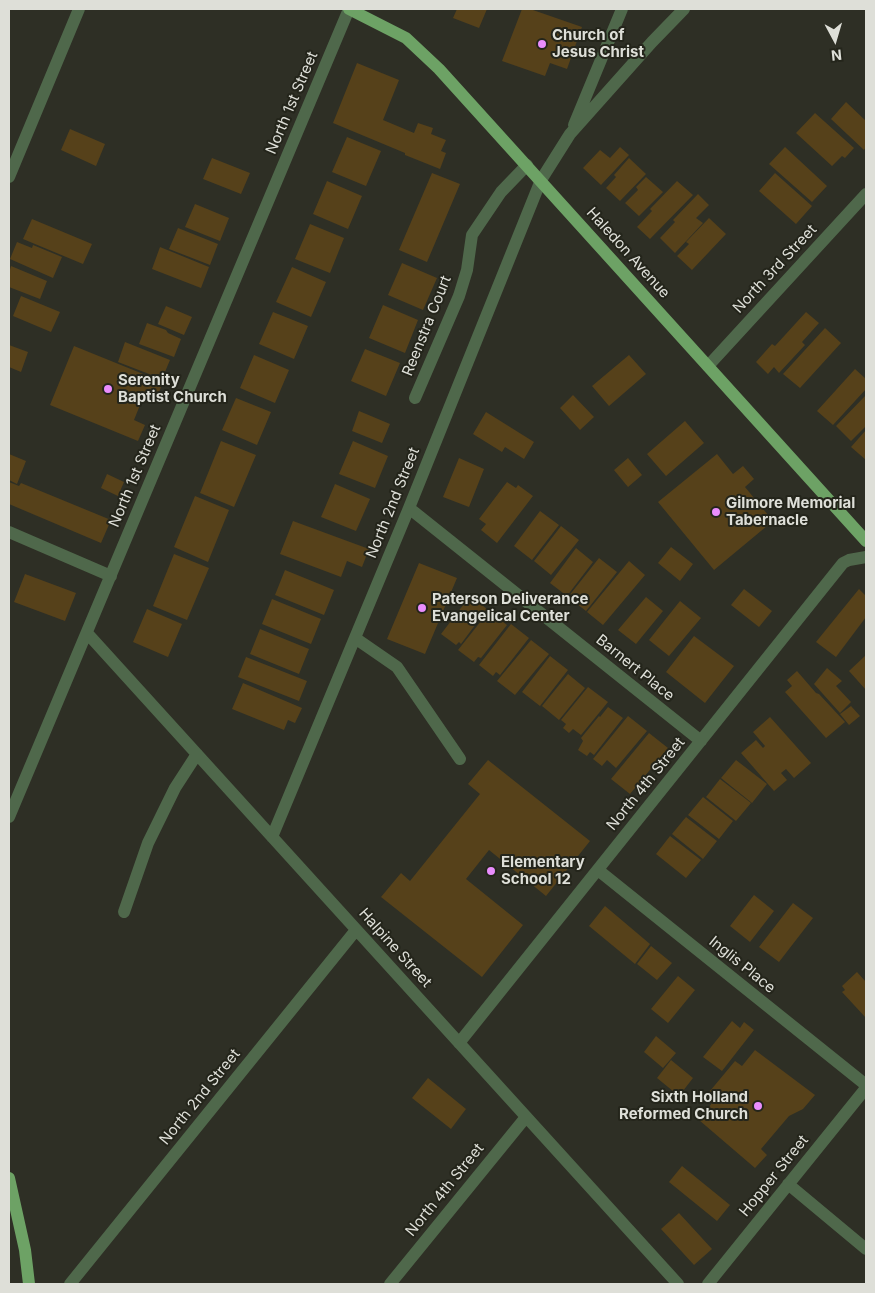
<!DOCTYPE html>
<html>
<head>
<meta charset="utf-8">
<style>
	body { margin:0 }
	#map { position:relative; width:875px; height:1293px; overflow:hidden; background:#2e2f25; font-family:Inter,sans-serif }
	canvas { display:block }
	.frame { position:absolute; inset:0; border:10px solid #dedfd8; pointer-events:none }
	.north { position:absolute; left:810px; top:15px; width:50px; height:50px; -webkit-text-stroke:4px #24251b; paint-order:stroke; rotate:174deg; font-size:14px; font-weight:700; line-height:20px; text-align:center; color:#dedfd8 }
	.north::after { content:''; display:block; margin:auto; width:18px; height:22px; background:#dedfd8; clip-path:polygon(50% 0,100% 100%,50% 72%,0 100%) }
</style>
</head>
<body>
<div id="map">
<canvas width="875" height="1293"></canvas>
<div class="frame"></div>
<div class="north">N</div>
</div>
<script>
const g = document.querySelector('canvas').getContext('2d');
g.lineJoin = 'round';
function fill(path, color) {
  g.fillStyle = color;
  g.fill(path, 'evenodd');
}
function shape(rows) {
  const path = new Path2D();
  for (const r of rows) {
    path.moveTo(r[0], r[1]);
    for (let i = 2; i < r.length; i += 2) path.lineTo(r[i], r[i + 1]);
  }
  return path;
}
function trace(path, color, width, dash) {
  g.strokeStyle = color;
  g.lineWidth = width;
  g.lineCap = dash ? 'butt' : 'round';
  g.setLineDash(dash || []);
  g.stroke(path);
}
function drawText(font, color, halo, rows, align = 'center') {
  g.font = font + ' Inter,sans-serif';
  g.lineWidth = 4;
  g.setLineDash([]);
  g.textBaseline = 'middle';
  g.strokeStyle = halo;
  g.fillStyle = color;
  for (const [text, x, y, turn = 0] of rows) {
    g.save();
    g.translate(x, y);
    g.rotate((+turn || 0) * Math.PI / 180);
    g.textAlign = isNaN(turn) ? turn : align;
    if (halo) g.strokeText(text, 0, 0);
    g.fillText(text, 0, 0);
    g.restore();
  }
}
const building = shape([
	[457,9,487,9,479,28,453,18],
	[522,9,530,9,582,27,567,69,550,63,545,76,502,61],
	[357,63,399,80,383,120,414,133,418,123,433,128,431,134,446,140,441,151,446,153,440,169,405,155,405,153,333,123],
	[846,102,866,121,866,147,864,150,831,119],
	[815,113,854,148,845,158,842,156,832,166,796,133],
	[70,129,105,144,96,166,61,150],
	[347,137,381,151,366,186,332,172],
	[620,147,629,155,601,185,583,168,600,150,610,158],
	[785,147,827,186,812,202,769,164],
	[212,158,250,173,241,194,203,179],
	[629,158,646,174,620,201,606,188,616,177,614,175],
	[432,173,460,184,427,262,399,250],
	[775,173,812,206,796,224,759,191],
	[646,177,663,192,639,216,625,203,638,190,636,187],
	[327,181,362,196,348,229,313,214],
	[677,181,693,195,650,239,637,227,652,211,650,209],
	[698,194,709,205,696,218,703,223,675,253,660,238,675,222,673,220],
	[195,204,229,218,220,241,185,227],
	[709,218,726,234,692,270,677,256,689,244,686,242],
	[32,219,92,244,83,264,23,239],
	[310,224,344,238,330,273,295,259],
	[178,228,218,244,210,265,169,249],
	[17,242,32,248,33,245,62,257,53,278,10,259],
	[160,247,209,267,201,288,152,269],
	[402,263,437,278,423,310,388,295],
	[11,266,47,281,40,299,9,287,9,273],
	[292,267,326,282,311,317,276,302],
	[21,296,60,312,51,332,13,316],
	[383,305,418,320,405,353,369,338],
	[166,306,192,317,184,335,158,324],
	[273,312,308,326,294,359,259,344],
	[806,312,819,323,802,342,805,345,779,373,774,367,768,374,756,362,772,344,775,346],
	[147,323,166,330,168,333,181,339,174,357,139,344],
	[825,328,841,343,800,388,783,374],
	[125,342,170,360,162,379,118,362],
	[9,345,28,352,21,372,9,367],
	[74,346,163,382,156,400,144,395,134,420,145,425,138,441,50,405],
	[365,349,400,363,386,396,351,381],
	[254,355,289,370,275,403,240,388],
	[629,355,646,374,609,406,592,386],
	[855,369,866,379,866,389,833,425,817,411],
	[573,395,594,417,580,430,560,408],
	[866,395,866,426,851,441,836,426],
	[236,398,271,412,257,445,222,430],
	[359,411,390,424,382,443,352,431],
	[486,412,534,442,524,459,505,447,502,452,473,434],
	[685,421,704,443,666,476,647,454],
	[866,430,866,460,851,447],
	[221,441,256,455,234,507,200,493],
	[353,441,388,456,375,488,339,474],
	[9,454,26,461,17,484,9,480],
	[717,454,733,474,743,466,754,479,745,487,773,521,714,570,658,502],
	[459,458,484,469,469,507,443,497],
	[628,458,642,475,628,487,614,470],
	[107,474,124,482,118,496,101,488],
	[9,482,19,486,21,483,111,520,101,543,9,504],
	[507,482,516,488,518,485,533,496,497,543,481,530,486,524,479,519],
	[335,484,370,499,356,531,321,517],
	[195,496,229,510,208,562,174,547],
	[540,511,559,525,532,560,514,546],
	[293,521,369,549,362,567,347,561,341,577,280,554],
	[561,526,579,540,551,575,534,561],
	[671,547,693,564,680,581,658,563],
	[576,548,593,562,567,596,550,583],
	[174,554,209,568,187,620,153,606],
	[599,558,617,572,586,611,568,597],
	[629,561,645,575,603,625,587,612],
	[419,563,457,578,425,654,387,639],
	[285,570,334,590,324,615,275,595],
	[25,574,76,593,65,621,14,602],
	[744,589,772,611,759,627,731,605],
	[859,589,866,596,866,617,836,657,816,642],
	[470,596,487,609,461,644,459,642,456,645,441,634],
	[646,597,663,611,636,644,618,630],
	[272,599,321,619,311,644,262,624],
	[680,601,701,618,669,656,649,640],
	[147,609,182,624,168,657,133,642],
	[489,611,507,625,481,658,478,657,474,662,458,650],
	[511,624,529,638,500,675,496,672,493,676,479,665],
	[260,629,309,649,299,674,250,654],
	[694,636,734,666,705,703,666,672],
	[531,640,549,654,515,695,497,681],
	[866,655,866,690,849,671],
	[550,656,568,670,540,706,522,692],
	[246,657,307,681,299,701,238,677],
	[827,668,842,681,836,686,851,702,840,713,814,684],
	[797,671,816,693,819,694,845,722,826,738,785,692,792,686,787,680],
	[568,674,585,688,559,720,542,706],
	[243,683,302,708,295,723,288,720,284,730,232,709],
	[588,687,608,702,581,735,573,729,569,733,563,728,566,724,561,720],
	[851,706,860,716,849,725,840,714],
	[608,707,623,718,594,755,590,752,587,756,578,750,583,741,581,738,599,716,600,717],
	[628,716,647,731,616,768,607,760,602,766,593,759],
	[770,717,811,763,794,778,786,769,781,773,787,780,774,791,741,753,756,740,763,748,765,746,753,732],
	[649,733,668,748,630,794,611,779],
	[488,760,590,841,546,896,489,850,466,879,523,925,482,977,381,897,401,873,410,881,480,794,468,784],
	[736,760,767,784,752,803,721,778],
	[720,779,751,803,736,821,706,797],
	[703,797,733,821,719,839,688,815],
	[686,817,717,841,703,859,672,834],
	[670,836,701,860,686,878,656,854],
	[754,895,774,911,750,942,730,926],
	[793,903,813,918,779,962,759,947],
	[605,906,650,944,635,964,589,926],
	[651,946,672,963,657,980,637,964],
	[857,972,866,982,866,1018,842,992,845,990,842,986],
	[678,976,695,990,668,1023,651,1009],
	[732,1021,740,1028,744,1022,754,1030,722,1071,703,1057],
	[656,1036,676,1053,663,1068,644,1052],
	[755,1050,815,1095,803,1109,789,1116,761,1149,767,1155,755,1168,699,1120,712,1103,705,1097,735,1061,742,1066],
	[671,1060,693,1078,679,1096,657,1078],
	[428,1078,466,1109,451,1129,412,1098],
	[682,1166,730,1205,717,1221,669,1182],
	[679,1213,712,1249,694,1265,661,1229]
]);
const minor = shape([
	[574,125,622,9],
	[9,177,79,9],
	[708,366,866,194],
	[415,398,459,296,467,270,472,235,501,192,527,165],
	[409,508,701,741],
	[9,532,111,576],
	[87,633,678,1284],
	[355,638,397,667,460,759],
	[9,817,349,9],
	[272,837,409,508,541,180,570,134,652,42,684,9],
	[598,870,866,1085],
	[124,912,148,843,175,788,197,754],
	[459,1043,843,563,849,560,866,557],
	[788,1184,866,1249],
	[70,1284,356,930],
	[390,1284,526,1117],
	[708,1284,866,1088]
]);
const major = shape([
	[349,9,406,38,439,69,866,541],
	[9,1178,25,1250,29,1284]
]);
const markers = [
	[542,44,5,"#ea8dfd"],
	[108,389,5,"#ea8dfd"],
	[716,512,5,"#ea8dfd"],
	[422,608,5,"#ea8dfd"],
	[491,871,5,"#ea8dfd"],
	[758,1106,5,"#ea8dfd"]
];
const poiNames = [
	["Church of",552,35],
	["Jesus Christ",552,52],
	["Serenity",118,380],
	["Baptist Church",118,397],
	["Gilmore Memorial",726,503],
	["Tabernacle",726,520],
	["Paterson Deliverance",432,599],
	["Evangelical Center",432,616],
	["Elementary",501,862],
	["School 12",501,879],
	["Sixth Holland",748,1097,"right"],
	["Reformed Church",748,1114,"right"]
];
const streetNames = [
	["North 1st Street",292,103,-67],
	["Haledon Avenue",628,253,48],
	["North 3rd Street",775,269,-47],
	["Reenstra Court",427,326,-68],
	["North 1st Street",135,476,-67],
	["North 2nd Street",393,503,-68],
	["Barnert Place",635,668,39],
	["North 4th Street",646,784,-51],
	["Halpine Street",395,948,48],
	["Inglis Place",742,965,39],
	["North 2nd Street",200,1097,-51],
	["Hopper Street",774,1176,-51],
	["North 4th Street",445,1190,-51]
];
fill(building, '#56411a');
trace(minor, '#4f684b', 12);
trace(major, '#6da265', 12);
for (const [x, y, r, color] of markers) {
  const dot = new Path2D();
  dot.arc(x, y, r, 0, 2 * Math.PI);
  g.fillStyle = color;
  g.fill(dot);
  trace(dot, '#24251b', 2);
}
drawText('bold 15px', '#dedfd8', '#24251b', poiNames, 'left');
drawText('15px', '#dedfd8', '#24251b', streetNames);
</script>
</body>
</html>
